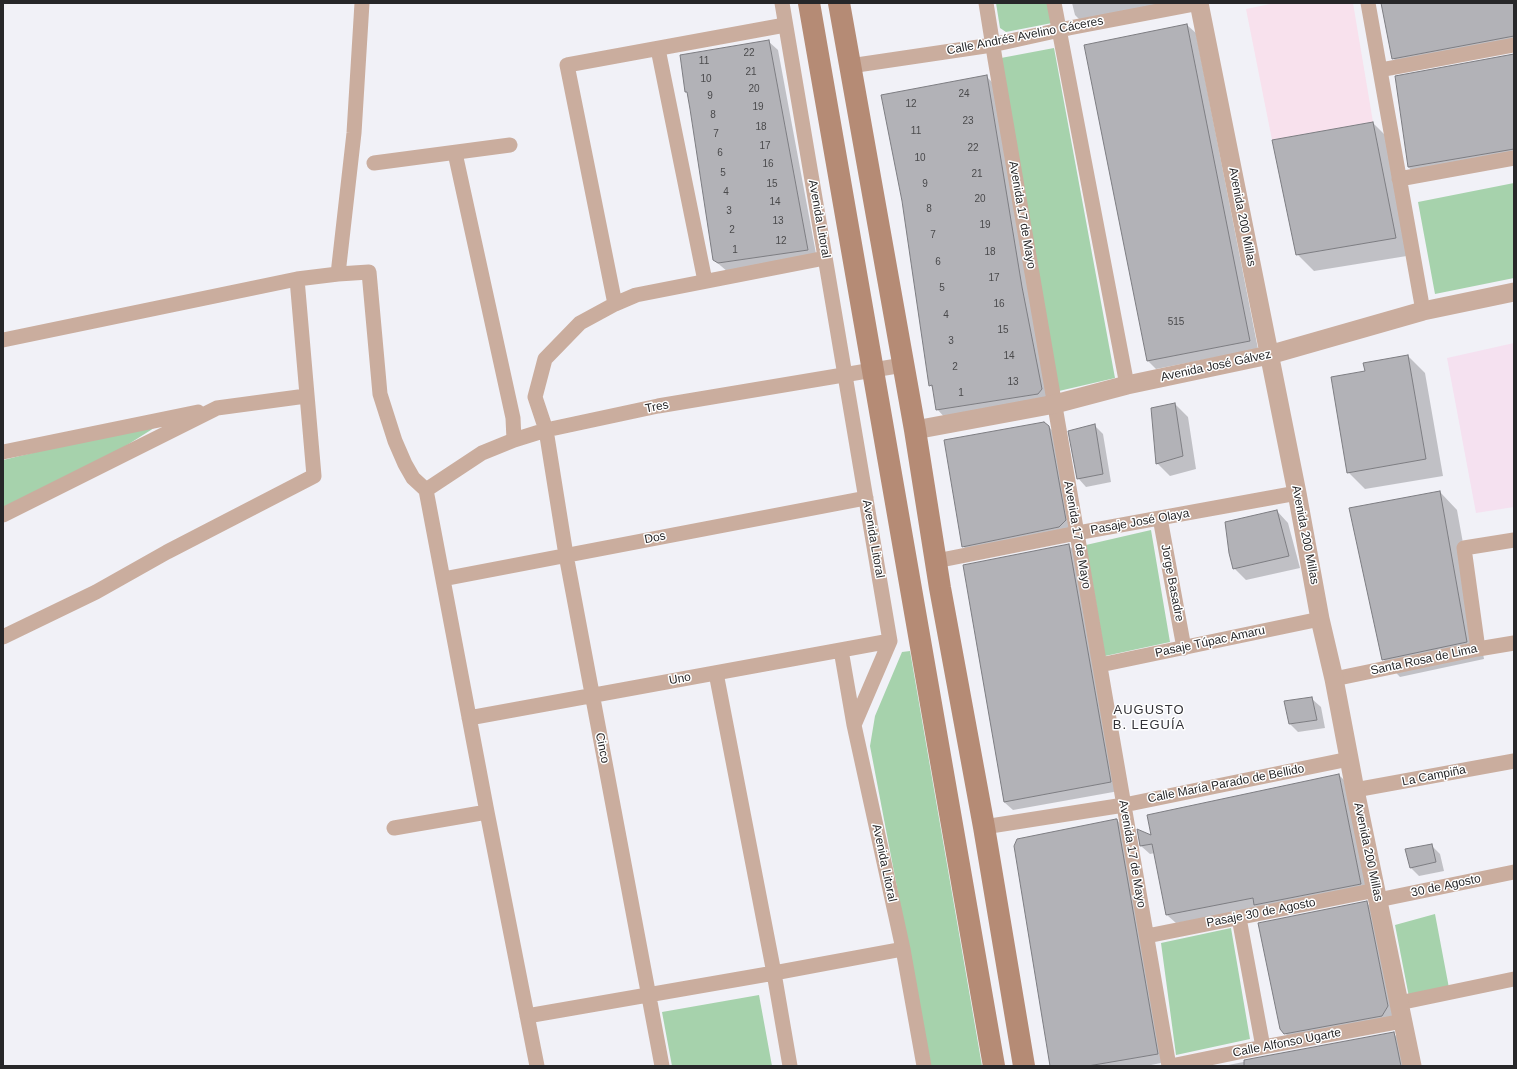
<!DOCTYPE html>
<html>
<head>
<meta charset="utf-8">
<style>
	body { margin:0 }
	#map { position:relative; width:1517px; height:1069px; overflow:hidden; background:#f1f1f7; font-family:Arial,sans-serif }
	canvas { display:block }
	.frame { position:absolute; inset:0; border:4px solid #272729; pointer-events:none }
</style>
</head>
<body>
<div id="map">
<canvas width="1517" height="1069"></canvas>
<div class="frame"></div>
</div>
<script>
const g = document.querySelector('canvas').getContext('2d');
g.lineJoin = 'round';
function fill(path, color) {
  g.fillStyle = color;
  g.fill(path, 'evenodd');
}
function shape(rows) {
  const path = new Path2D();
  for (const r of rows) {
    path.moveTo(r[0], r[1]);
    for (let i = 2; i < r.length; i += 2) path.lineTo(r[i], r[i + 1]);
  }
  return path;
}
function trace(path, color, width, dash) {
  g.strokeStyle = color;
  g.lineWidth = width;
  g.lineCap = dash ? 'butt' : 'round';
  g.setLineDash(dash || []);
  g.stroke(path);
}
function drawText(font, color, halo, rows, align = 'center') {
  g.font = font + ' Arial,sans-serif';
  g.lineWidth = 3;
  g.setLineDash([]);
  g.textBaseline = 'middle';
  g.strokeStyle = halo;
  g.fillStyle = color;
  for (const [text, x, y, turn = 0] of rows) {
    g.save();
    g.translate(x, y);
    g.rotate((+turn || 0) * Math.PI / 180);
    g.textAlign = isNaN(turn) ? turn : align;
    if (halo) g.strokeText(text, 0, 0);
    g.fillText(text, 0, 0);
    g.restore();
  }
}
const commercial = shape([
	[1514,343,1514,507,1476,513,1447,358]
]);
const education = shape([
	[1275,3,1353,3,1373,122,1272,140,1246,9]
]);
const green = shape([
	[996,3,1048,3,1052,23,1006,32,1000,28],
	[1054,48,1115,378,1059,391,1001,58],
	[1514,183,1514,278,1435,294,1418,202],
	[154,428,113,454,3,509,3,460,111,434],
	[1151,530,1170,642,1105,656,1086,545],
	[910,651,982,1066,931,1066,870,746,875,716,902,652],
	[1435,914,1449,988,1409,997,1395,925],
	[1231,928,1250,1039,1176,1055,1161,943],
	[759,995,772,1066,672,1066,662,1012]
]);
const shadow = shape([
	[1072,3,1193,3,1088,28,1075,15],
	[1383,3,1514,3,1514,46,1401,67,1393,58],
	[1187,25,1196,33,1258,349,1156,369,1148,361],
	[768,41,778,50,817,259,728,272,714,260,689,94,686,91],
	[1514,55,1514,159,1417,175,1408,167],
	[986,76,996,86,1052,399,947,420,937,409,934,389,930,385],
	[1373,123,1390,140,1413,255,1314,271,1297,254],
	[1408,356,1425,373,1443,476,1365,489,1348,472,1366,371],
	[1175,404,1188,417,1196,469,1170,476,1157,463],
	[1095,426,1103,434,1111,482,1086,487,1078,478],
	[1049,427,1058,436,1074,529,971,555,963,546],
	[1440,492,1457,510,1484,659,1400,677,1383,659],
	[1277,511,1288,523,1300,568,1246,580,1234,568],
	[1069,546,1078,554,1119,791,1013,810,1004,802,964,566],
	[1312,699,1321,707,1325,728,1298,732,1290,724],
	[1339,775,1347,783,1369,892,1176,923,1167,915,1155,853,1150,854,1141,846,1152,837],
	[1117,820,1125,829,1166,1062,1146,1066,1052,1066],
	[1431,845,1440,854,1444,871,1419,876,1411,868,1407,850],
	[1366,902,1375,911,1397,1015,1295,1042,1280,1029],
	[1393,1033,1402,1042,1407,1066,1223,1066]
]);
const building = shape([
	[1381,3,1514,3,1514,36,1392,59,1381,3],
	[1187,24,1250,341,1147,361,1084,45,1187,24],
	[769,40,808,250,718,263,713,260,690,109,687,92,685,92,680,55,769,40],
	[1514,54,1514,149,1408,167,1395,76,1514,54],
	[987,75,1022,287,1042,389,1038,394,936,410,932,385,929,386,902,201,881,95,987,75],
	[1373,122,1396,238,1296,255,1272,140,1373,122],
	[1408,355,1426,459,1347,473,1331,377,1365,371,1363,363,1408,355],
	[1175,403,1183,456,1156,464,1151,408,1175,403],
	[1044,422,1049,426,1066,520,1059,527,962,547,944,440,1044,422],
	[1095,424,1103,474,1077,479,1068,431,1095,424],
	[1440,491,1467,642,1382,660,1349,508,1440,491],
	[1277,510,1289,556,1233,569,1229,553,1225,522,1277,510],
	[1069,544,1111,782,1004,802,963,565,1069,544],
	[1312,697,1317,720,1289,724,1284,701,1312,697],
	[1339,774,1361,884,1254,905,1253,898,1166,915,1152,844,1140,846,1137,829,1151,835,1147,815,1339,774],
	[1116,819,1117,819,1158,1054,1088,1066,1050,1066,1014,846,1017,839,1116,819],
	[1432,844,1436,862,1410,868,1405,849,1432,844],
	[1367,901,1388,1006,1382,1016,1284,1034,1280,1029,1258,923,1367,901],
	[1394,1032,1401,1066,1244,1066,1244,1060,1394,1032]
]);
const minor = shape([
	[782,3,890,641,854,725,903,949,924,1066],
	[986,3,995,59,1169,1066],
	[1054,3,1127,385],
	[1368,3,1423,311],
	[658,49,705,281],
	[850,66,992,45,1069,28,1200,3],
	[1380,70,1514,45],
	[455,153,513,418,514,440],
	[374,163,510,145],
	[1399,179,1514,158],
	[338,274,354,133,362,3],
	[615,304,567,65,785,25],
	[3,340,297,279,338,274,369,272,380,394,395,441,405,464,413,478,426,490,487,812,537,1066],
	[3,452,198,412],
	[426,490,482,453,514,440,546,430,658,406,903,365],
	[3,515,217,408,306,396],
	[1160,518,1184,648],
	[936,561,1077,533,1297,493],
	[443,579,866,498],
	[3,637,96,592,167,552,314,476,297,279],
	[1478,649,1464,548,1514,540],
	[841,650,854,725],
	[1100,665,1320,619],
	[716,673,774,973,790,1066],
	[1334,679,1478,649,1514,643],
	[469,718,890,641],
	[1355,790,1514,761],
	[984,827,1124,805,1349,759],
	[394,828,487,812],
	[1378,900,1514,872],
	[1239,918,1263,1047],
	[1147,936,1376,890],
	[1399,1003,1514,979],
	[527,1016,774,973,903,949],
	[662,1066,566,555,546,430,535,397,545,359,580,323,615,304,636,295,825,258],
	[1171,1066,1263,1047,1403,1021]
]);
const tertiary = shape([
	[1199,3,1297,493,1320,619,1334,679,1355,790,1412,1066],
	[915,430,1055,404,1127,385,1269,355,1423,311,1514,292]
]);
const secondary = shape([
	[809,3,994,1066],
	[839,3,915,430,940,588,984,827,1024,1066]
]);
const numberNames = [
	["22",749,53],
	["11",704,61],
	["21",751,72],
	["10",706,79],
	["20",754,89],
	["24",964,94],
	["9",710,96],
	["12",911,104],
	["19",758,107],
	["8",713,115],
	["23",968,121],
	["18",761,127],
	["11",916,131],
	["7",716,134],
	["17",765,146],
	["22",973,148],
	["6",720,153],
	["10",920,158],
	["16",768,164],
	["5",723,173],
	["21",977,174],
	["15",772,184],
	["9",925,184],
	["4",726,192],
	["20",980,199],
	["14",775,202],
	["8",929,209],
	["3",729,211],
	["13",778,221],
	["19",985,225],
	["2",732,230],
	["7",933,235],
	["12",781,241],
	["1",735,250],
	["18",990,252],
	["6",938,262],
	["17",994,278],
	["5",942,288],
	["16",999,304],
	["4",946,315],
	["515",1176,322],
	["15",1003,330],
	["3",951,341],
	["14",1009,356],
	["2",955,367],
	["13",1013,382],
	["1",961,393]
];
const streetNames = [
	["Calle Andrés Avelino Cáceres",1025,36,-11],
	["Avenida 17 de Mayo",1022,215,80],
	["Avenida 200 Millas",1242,217,79],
	["Avenida Litoral",819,219,80],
	["Avenida José Gálvez",1216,366,-12],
	["Tres",657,407,-11],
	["Pasaje José Olaya",1140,522,-10],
	["Avenida 17 de Mayo",1077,535,80],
	["Avenida 200 Millas",1305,535,79],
	["Dos",655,538,-11],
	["Avenida Litoral",873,539,80],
	["Jorge Basadre",1172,583,79],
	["Pasaje Túpac Amaru",1210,642,-12],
	["Santa Rosa de Lima",1424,660,-12],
	["Uno",680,679,-10],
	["Cinco",602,748,79],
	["La Campiña",1434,776,-11],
	["Calle María Parado de Bellido",1226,784,-11],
	["Avenida 200 Millas",1368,852,78],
	["Avenida 17 de Mayo",1132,854,80],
	["Avenida Litoral",884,863,78],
	["30 de Agosto",1446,886,-12],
	["Pasaje 30 de Agosto",1261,913,-11],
	["Calle Alfonso Ugarte",1287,1043,-11]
];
const neighbourhoodNames = [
	["AUGUSTO",1149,710],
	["B. LEGUÍA",1149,725]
];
fill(commercial, '#f5e1f0');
fill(education, '#f8e1ed');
fill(green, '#a6d2ac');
fill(shadow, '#0003');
fill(building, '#b2b2b7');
trace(building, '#7d7d82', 1);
trace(minor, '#caad9e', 15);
trace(tertiary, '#caad9e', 19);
trace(secondary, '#b58b75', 22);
drawText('10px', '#4a4a4c', null, numberNames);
drawText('12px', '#272729', '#fff', streetNames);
g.letterSpacing = '1px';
drawText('13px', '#323136', '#fff', neighbourhoodNames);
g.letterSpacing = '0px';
</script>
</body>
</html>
